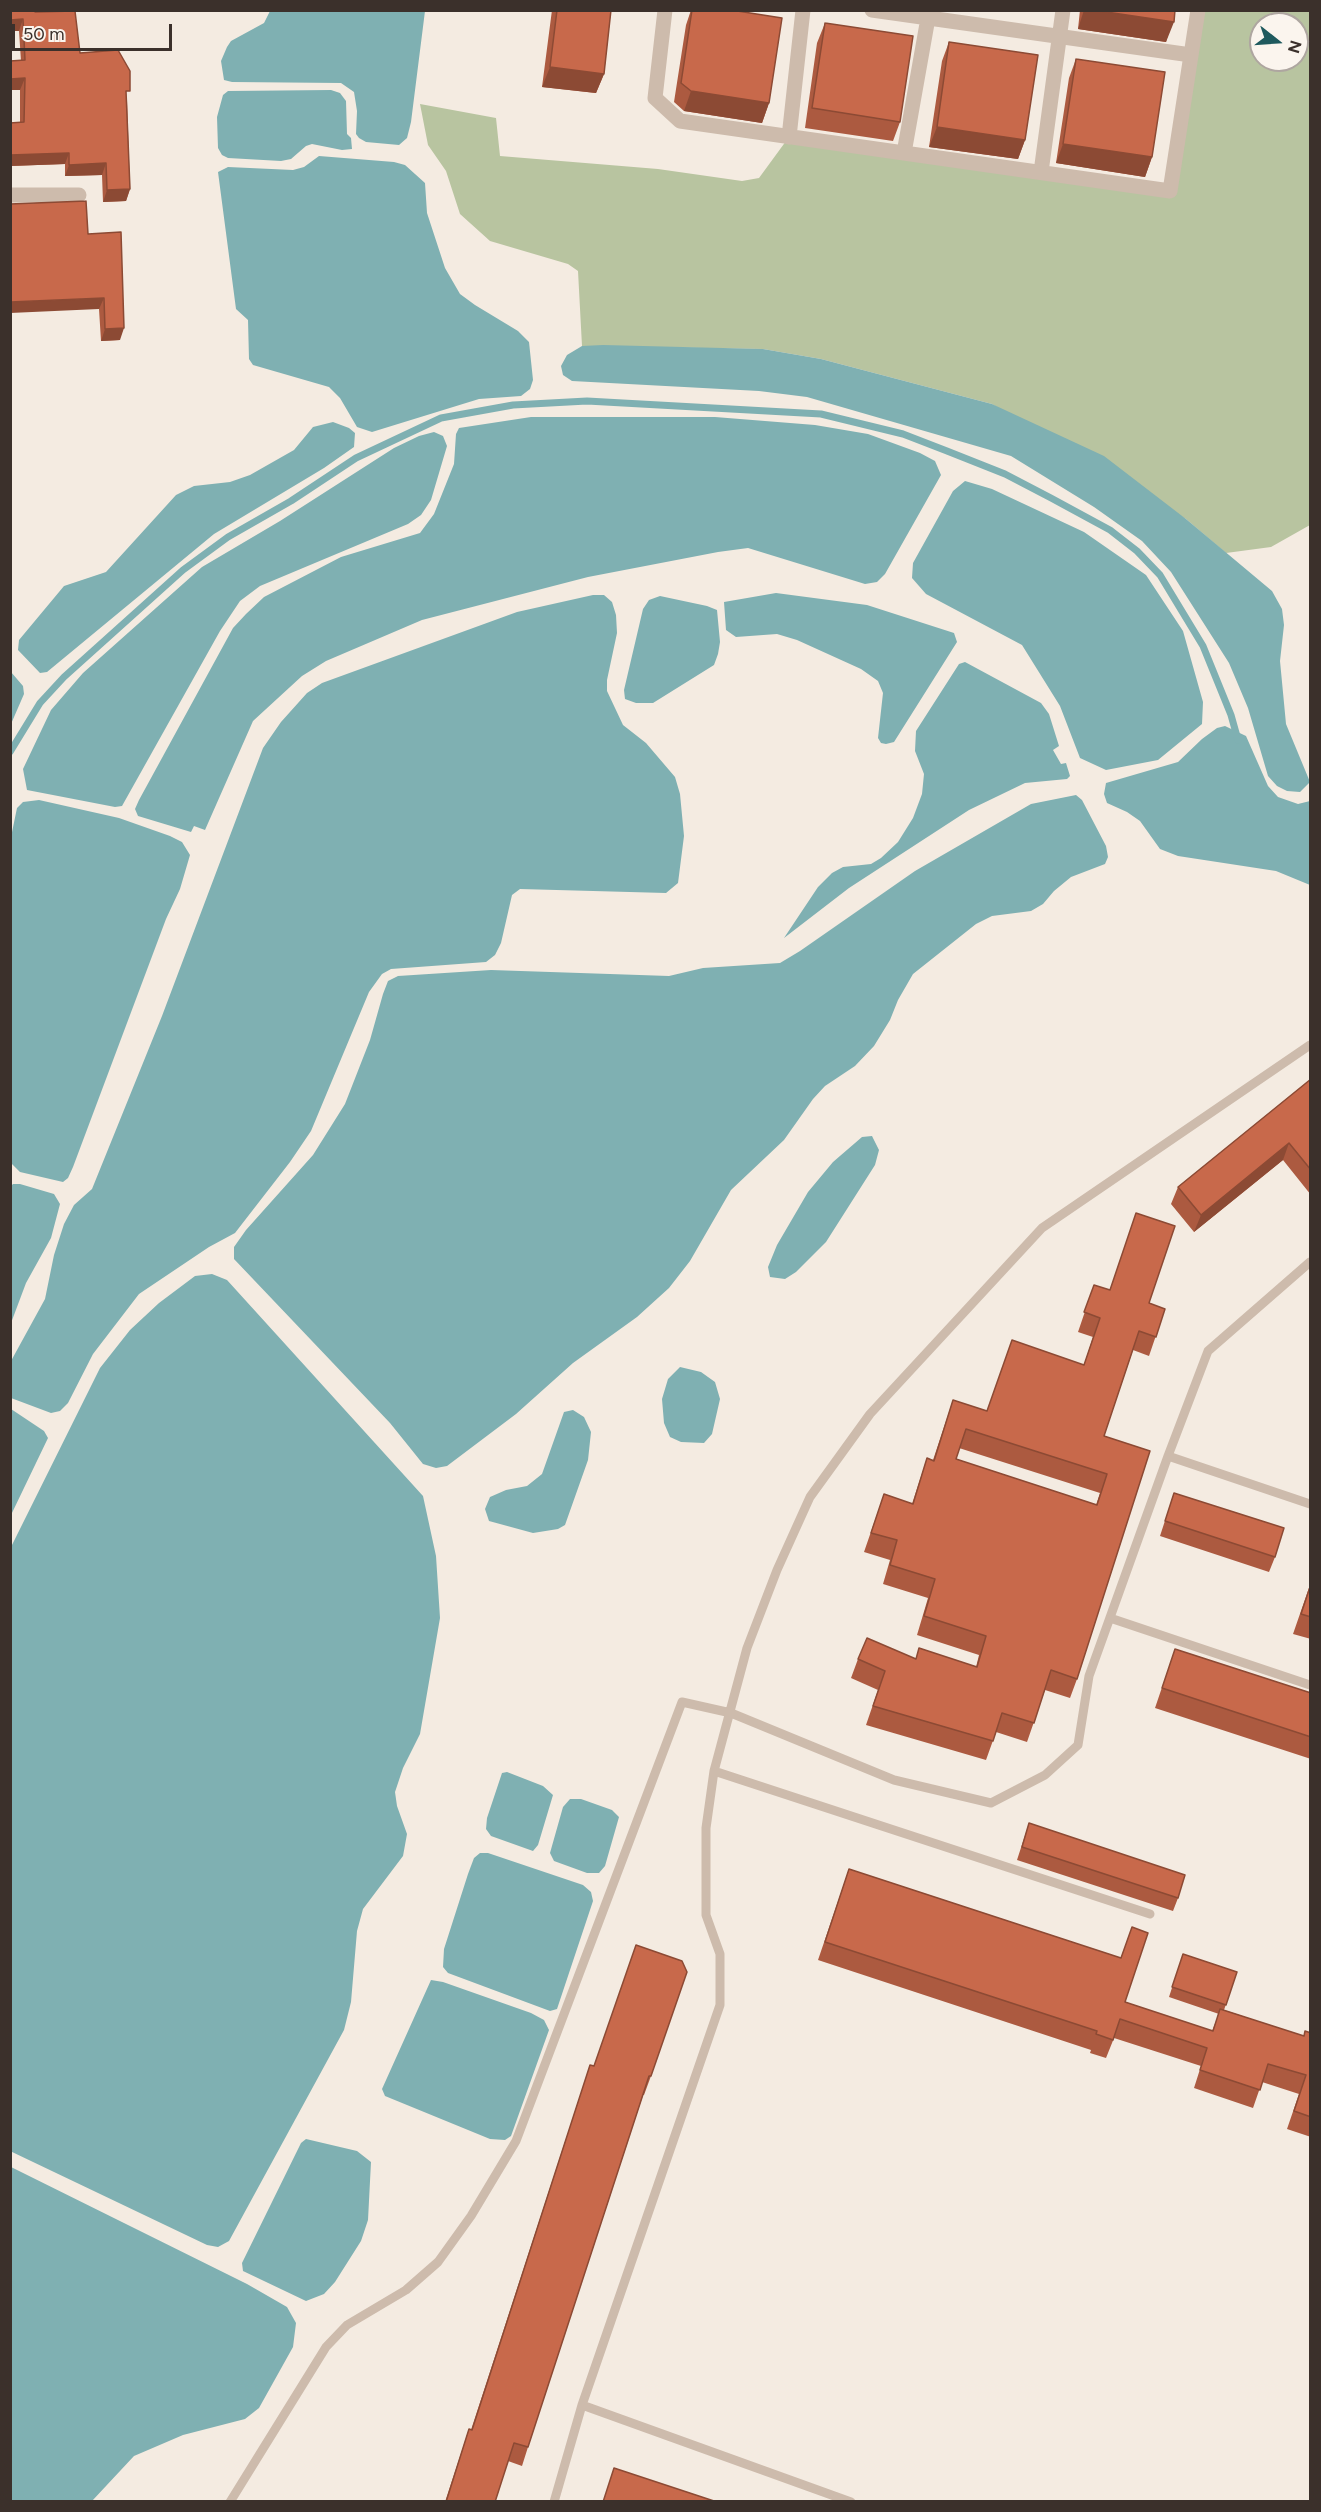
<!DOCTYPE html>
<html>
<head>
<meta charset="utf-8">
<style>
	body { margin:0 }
	#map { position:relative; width:1321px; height:2512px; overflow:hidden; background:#f4ebe1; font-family:Figtree,sans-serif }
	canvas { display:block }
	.frame { position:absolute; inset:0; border:12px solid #3b302b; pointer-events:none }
	.north { position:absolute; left:1249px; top:12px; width:60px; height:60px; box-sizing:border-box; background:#fbf5ee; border:2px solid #aea6a0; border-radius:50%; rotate:107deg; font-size:16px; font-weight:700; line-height:24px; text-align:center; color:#3b302b }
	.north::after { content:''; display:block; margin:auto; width:21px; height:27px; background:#1f5a5e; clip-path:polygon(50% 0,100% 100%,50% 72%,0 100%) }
	.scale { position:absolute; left:12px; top:24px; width:160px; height:27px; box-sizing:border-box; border:3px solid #3b302b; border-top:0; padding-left:8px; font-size:18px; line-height:21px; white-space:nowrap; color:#3b302b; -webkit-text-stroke:4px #fbf5ee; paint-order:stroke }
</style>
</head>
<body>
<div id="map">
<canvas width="1321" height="2512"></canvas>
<div class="frame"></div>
<div class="north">N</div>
<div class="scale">50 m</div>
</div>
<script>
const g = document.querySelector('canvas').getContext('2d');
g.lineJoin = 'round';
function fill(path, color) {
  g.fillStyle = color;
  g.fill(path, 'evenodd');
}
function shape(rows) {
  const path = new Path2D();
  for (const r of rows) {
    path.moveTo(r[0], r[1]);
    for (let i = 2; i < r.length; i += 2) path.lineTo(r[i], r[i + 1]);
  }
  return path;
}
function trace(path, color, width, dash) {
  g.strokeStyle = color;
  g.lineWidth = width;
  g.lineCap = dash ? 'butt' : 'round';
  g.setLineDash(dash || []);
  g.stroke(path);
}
const green = shape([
	[1198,11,1310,11,1310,525,1271,547,1226,553,1186,519,992,404,821,359,763,349,582,346,578,271,568,264,490,241,460,214,446,171,428,145,420,104,496,118,500,156,658,169,742,181,759,178,789,137,1170,191],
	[1261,24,1297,24,1297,60,1261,60]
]);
const water = shape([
	[270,11,425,11,411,122,407,138,399,145,366,142,359,138,356,134,357,111,354,92,341,83,232,82,224,80,221,61,227,47,231,41,264,23],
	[331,90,340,93,346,101,347,134,351,138,352,149,342,150,312,144,306,146,291,159,281,161,228,158,222,155,218,148,217,117,223,95,228,91],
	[319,156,394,162,405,165,425,183,427,213,445,268,460,294,475,305,518,331,529,342,533,380,530,389,521,396,479,399,372,432,357,427,340,398,329,387,253,365,249,359,248,320,236,309,218,172,228,167,293,170,304,167],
	[603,345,763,349,821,359,992,404,1104,456,1186,519,1272,591,1282,609,1284,625,1280,661,1286,724,1310,782,1300,792,1287,791,1277,786,1268,776,1248,708,1229,663,1171,572,1142,541,1094,507,1011,456,807,397,759,391,572,381,563,375,561,366,567,355,582,346],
	[531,417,715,417,815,425,868,434,920,453,935,461,941,475,885,574,877,582,865,584,748,548,718,552,588,577,422,620,326,661,302,676,253,721,205,830,194,826,191,832,138,816,135,809,139,800,233,628,246,614,264,597,341,557,420,533,434,514,454,464,456,434,459,428],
	[333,422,349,428,355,433,354,447,324,468,214,534,47,672,40,673,18,650,19,640,64,586,106,572,176,495,194,486,230,482,250,475,294,450,313,427],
	[434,432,443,436,447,446,431,500,421,515,408,524,260,586,240,601,220,631,122,806,115,807,27,790,23,769,51,710,83,673,202,567,280,521,394,448,419,436],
	[965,481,992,489,1084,532,1146,575,1183,631,1203,702,1202,724,1158,760,1106,770,1080,758,1060,706,1022,645,926,594,912,578,913,563,953,491],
	[776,593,867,605,954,633,957,642,894,742,886,744,881,743,878,738,883,693,878,681,861,669,797,640,777,634,736,637,726,630,724,602],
	[593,595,604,595,612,602,616,615,617,633,607,680,607,691,623,725,646,743,675,777,680,794,684,836,678,883,666,893,520,889,512,895,501,943,495,955,486,962,391,969,382,974,369,992,311,1131,290,1162,235,1233,209,1247,139,1294,93,1354,68,1403,60,1411,51,1413,11,1398,11,1361,45,1299,54,1255,64,1224,74,1205,92,1189,162,1016,263,748,281,722,307,693,322,683,517,612],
	[660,596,707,606,717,610,720,642,718,654,714,665,653,703,636,703,625,699,624,690,643,609,649,600],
	[965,662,1041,703,1049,714,1059,746,1053,750,1061,764,1066,763,1070,776,1067,779,1025,783,969,810,849,888,784,938,818,887,832,873,843,867,871,864,881,858,898,842,913,818,922,794,924,774,915,751,916,731,959,664],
	[11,672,23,686,24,694,11,724],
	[1225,726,1246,736,1268,786,1278,797,1298,804,1310,801,1310,885,1276,871,1178,856,1160,849,1140,821,1127,812,1107,803,1104,794,1106,783,1178,762,1202,739,1217,728],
	[1076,795,1082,800,1106,846,1108,857,1105,864,1071,877,1054,891,1043,904,1031,911,992,916,976,924,913,974,898,1000,890,1020,874,1046,855,1066,825,1086,813,1099,784,1140,731,1190,690,1261,669,1288,637,1317,573,1363,516,1414,447,1466,436,1468,423,1464,390,1423,234,1259,234,1247,246,1230,313,1155,345,1104,370,1040,383,994,388,981,398,976,491,970,669,976,703,968,780,963,800,951,915,871,1031,804],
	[39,800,119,818,170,836,182,842,190,855,180,889,166,919,73,1167,68,1178,63,1182,20,1172,11,1163,11,837,17,808,23,802],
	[872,1136,879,1150,875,1165,826,1242,796,1272,785,1279,770,1277,768,1267,777,1245,808,1192,833,1162,862,1137],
	[13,1184,20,1184,54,1194,60,1204,51,1238,26,1283,11,1323,10,1187],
	[212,1274,227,1280,423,1496,436,1556,440,1618,420,1734,403,1768,395,1792,397,1806,407,1834,403,1856,363,1909,357,1931,351,2002,344,2030,229,2241,218,2247,207,2245,10,2151,11,1547,100,1368,130,1330,159,1303,195,1276],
	[680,1367,701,1372,715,1382,720,1399,712,1434,704,1443,681,1442,670,1437,664,1423,662,1399,668,1379],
	[11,1409,44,1431,48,1438,11,1515],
	[573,1410,584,1417,591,1432,588,1460,565,1525,558,1529,533,1533,489,1521,485,1509,490,1497,506,1490,527,1486,542,1474,564,1412],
	[507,1772,543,1786,553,1795,538,1845,533,1851,491,1836,486,1829,487,1818,502,1773],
	[570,1799,581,1799,612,1810,619,1817,605,1866,599,1873,587,1873,554,1861,550,1853,563,1807],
	[480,1853,488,1853,583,1885,591,1892,593,1901,557,2009,550,2011,448,1973,443,1967,444,1949,468,1874,474,1858],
	[431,1980,443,1982,531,2013,544,2020,549,2030,511,2136,505,2140,490,2139,385,2096,382,2089],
	[306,2139,357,2151,371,2162,368,2220,361,2241,335,2282,324,2294,306,2301,243,2271,242,2263,301,2143],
	[11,2167,247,2284,287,2307,296,2323,293,2347,259,2408,245,2419,183,2435,134,2456,92,2501,11,2501]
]);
const stream = shape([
	[10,752,40,703,64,677,183,570,228,537,291,501,356,458,441,418,513,405,587,401,821,414,903,434,947,451,1005,474,1051,498,1110,530,1137,551,1160,575,1203,646,1231,715,1238,740]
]);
const service = shape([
	[1310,1262,1208,1351,1168,1456,1310,1504],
	[1110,1618,1310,1685],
	[714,1771,1150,1914],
	[230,2502,326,2347,347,2325,406,2290,438,2262,471,2216,516,2141,682,1702,731,1713,894,1780,991,1803,1045,1775,1078,1745,1089,1676,1168,1456],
	[554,2502,582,2405],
	[851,2502,582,2405,720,2005,720,1954,706,1915,706,1828,714,1771,747,1648,777,1570,810,1497,870,1414,1042,1228,1310,1045]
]);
const minor = shape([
	[665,10,655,98,680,121,1170,191,1198,10],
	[872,10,1191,55],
	[789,137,803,10],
	[904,153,928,18],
	[1041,172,1063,10],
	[10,195,79,195]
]);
const wall = shape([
	[10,10,35,12,80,53,127,100,130,189,126,201,103,202,102,175,65,176,65,164,10,166,10,123,20,122,20,90,10,90,10,61,21,61,19,31],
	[552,10,611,10,604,74,596,93,542,87],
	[691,10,731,10,769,103,762,123,684,111,674,102,686,25],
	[1080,10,1175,10,1166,42,1078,29],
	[825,23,900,122,893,141,805,128,817,43],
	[949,42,1025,140,1018,159,929,147,942,61],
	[1076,59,1152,157,1145,177,1056,163,1069,78],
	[88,234,120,340,101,341,99,309],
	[1311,1079,1311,1195,1283,1160,1194,1232,1171,1204,1178,1187],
	[1094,1285,1165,1309,1149,1356,1133,1350,1104,1436,1150,1451,1077,1679,1070,1698,1045,1690,1027,1742,996,1732,986,1760,866,1725,878,1690,851,1678,858,1659,916,1659,919,1648,976,1667,979,1655,917,1635,928,1598,883,1584,890,1560,864,1552,884,1494,912,1504,927,1458,933,1460,953,1400,987,1411,1084,1365,1093,1337,1078,1332],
	[959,1448,1100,1493,1096,1505,956,1459],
	[1174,1493,1275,1557,1269,1572,1160,1536],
	[1311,1582,1311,1639,1293,1634],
	[1175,1649,1311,1693,1311,1759,1155,1708],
	[1029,1823,1178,1898,1173,1911,1017,1860],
	[849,1869,1121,1958,1132,1927,1125,2002,1212,2031,1219,2014,1169,1997,1183,1954,1237,1972,1224,2010,1303,2036,1311,2033,1311,2137,1287,2129,1299,2094,1262,2082,1253,2108,1194,2088,1201,2066,1114,2038,1106,2058,1090,2053,1091,2050,818,1960],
	[590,2065,651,2076,644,2095,643,2095,528,2447,522,2466,508,2461,495,2502,445,2502,469,2429,471,2430]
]);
const shadedWall = shape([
	[1084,10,1093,10,1174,22,1166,42,1078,29],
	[23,19,19,31,10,31,10,20],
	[550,67,604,74,596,93,542,87],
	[25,78,20,90,10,90,10,79],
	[691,91,769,103,762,123,684,111],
	[937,127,1025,140,1018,159,929,147],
	[1063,144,1152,157,1145,177,1056,163],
	[69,153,65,164,10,166,10,155],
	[106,163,102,175,65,176,69,165],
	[130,189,126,201,103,202,107,190],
	[104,298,99,309,10,313,10,302],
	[124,328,120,340,101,341,105,329],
	[1289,1143,1283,1160,1194,1232,1201,1215]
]);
const building = shape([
	[10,10,34,10,35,12,75,11,80,53,118,50,130,71,130,91,126,91,130,189,107,190,106,163,69,165,69,153,10,155,10,123,24,122,25,78,10,79,10,61,25,60,23,19,10,20,10,10],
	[557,10,611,10,604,74,550,67,557,10],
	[692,10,731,10,782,18,769,103,691,91,681,83,692,10],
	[1093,10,1175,10,1174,22,1093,10],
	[825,23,913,36,900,122,812,108,825,23],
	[949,42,1038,55,1025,140,937,127,949,42],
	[1076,59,1165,72,1152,157,1063,144,1076,59],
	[86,201,88,234,121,232,124,328,105,329,104,298,10,302,10,204,86,201],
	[1311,1079,1311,1170,1289,1143,1201,1215,1178,1187,1311,1079],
	[1136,1213,1175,1226,1149,1303,1165,1309,1156,1337,1139,1331,1104,1436,1150,1451,1077,1679,1051,1670,1034,1723,1002,1713,993,1741,873,1706,885,1671,858,1659,867,1638,916,1659,919,1648,977,1667,986,1636,924,1616,935,1579,890,1565,897,1540,871,1533,884,1494,913,1504,927,1458,934,1461,953,1400,987,1411,1012,1340,1084,1365,1100,1318,1084,1312,1094,1285,1110,1290,1136,1213],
	[966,1429,1107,1474,1097,1505,956,1459,966,1429],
	[1174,1493,1284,1528,1275,1557,1165,1521,1174,1493],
	[1311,1584,1311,1617,1301,1614,1311,1584],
	[1175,1649,1311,1693,1311,1737,1162,1688,1175,1649],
	[1029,1823,1185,1875,1178,1898,1022,1847,1029,1823],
	[849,1869,1121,1958,1132,1927,1148,1933,1125,2002,1213,2031,1220,2009,1304,2036,1305,2031,1311,2033,1311,2117,1294,2111,1306,2075,1268,2064,1260,2090,1200,2070,1207,2048,1120,2019,1113,2040,1096,2034,1097,2031,825,1942,849,1869],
	[636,1945,682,1961,687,1972,651,2076,649,2076,528,2447,514,2443,495,2502,446,2502,469,2429,472,2430,590,2065,594,2066,636,1945],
	[1183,1954,1237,1972,1226,2005,1172,1987,1183,1954],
	[614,2468,717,2502,603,2502,614,2468]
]);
fill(green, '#b8c4a0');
fill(water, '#7fb0b2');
trace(stream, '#7fb0b2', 7);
trace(service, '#cdbbac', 9);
trace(minor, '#cdbbac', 15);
fill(wall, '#ac5a40');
fill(shadedWall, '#8c4a34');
fill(building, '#c8694b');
trace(building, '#8c4a34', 1.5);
</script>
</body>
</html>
